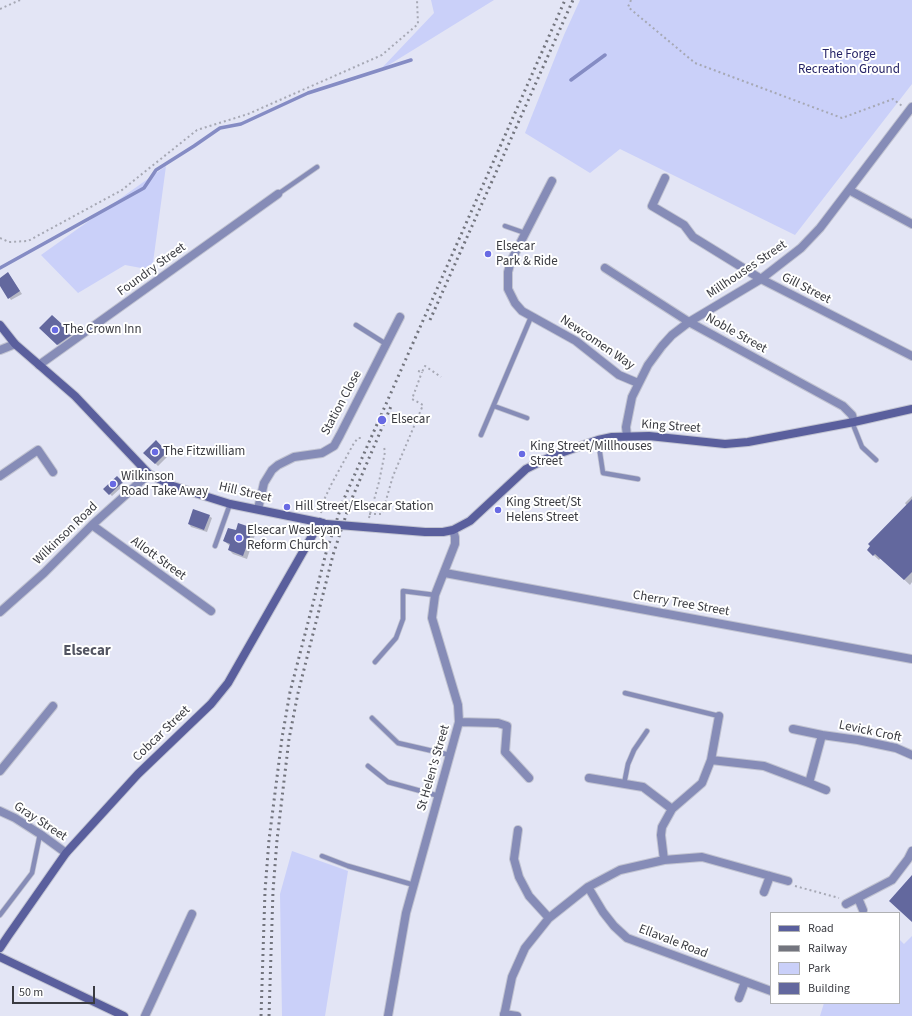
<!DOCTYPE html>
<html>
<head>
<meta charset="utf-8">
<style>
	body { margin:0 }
	#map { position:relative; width:912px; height:1016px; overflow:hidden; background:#e3e5f5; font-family:"Source Sans 3",sans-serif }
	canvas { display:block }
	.legend { position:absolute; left:770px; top:912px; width:130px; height:92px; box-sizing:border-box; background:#fff; border:1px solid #b0b1b3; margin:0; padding:5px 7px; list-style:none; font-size:12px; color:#3a3b41 }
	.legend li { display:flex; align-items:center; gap:8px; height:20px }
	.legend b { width:20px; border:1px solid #b0b1b3 }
	.scale { position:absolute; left:12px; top:986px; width:83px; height:18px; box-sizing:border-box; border:2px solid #3a3b41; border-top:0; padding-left:5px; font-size:12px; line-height:14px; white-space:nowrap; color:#3a3b41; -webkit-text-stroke:3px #fff; paint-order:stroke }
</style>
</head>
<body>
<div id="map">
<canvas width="912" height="1016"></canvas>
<ul class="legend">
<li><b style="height:5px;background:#5a5f9d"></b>Road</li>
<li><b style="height:5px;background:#73757e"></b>Railway</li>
<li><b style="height:11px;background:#cad0f9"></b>Park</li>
<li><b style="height:11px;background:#63689e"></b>Building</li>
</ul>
<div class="scale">50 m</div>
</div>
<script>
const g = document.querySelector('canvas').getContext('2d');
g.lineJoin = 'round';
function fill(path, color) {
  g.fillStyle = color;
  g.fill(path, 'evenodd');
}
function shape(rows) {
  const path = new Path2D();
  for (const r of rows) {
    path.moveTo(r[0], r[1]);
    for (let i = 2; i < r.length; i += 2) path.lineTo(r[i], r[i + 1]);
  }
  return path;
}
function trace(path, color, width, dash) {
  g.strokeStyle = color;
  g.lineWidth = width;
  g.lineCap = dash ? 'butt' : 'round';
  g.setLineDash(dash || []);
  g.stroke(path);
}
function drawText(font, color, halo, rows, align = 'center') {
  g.font = font + ' "Source Sans 3",sans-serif';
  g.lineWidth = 4;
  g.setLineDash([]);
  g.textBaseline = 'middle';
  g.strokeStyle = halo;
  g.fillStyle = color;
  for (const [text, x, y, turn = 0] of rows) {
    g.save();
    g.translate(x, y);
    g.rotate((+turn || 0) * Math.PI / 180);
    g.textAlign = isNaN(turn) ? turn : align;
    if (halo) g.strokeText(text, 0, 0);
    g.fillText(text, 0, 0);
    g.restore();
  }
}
const green = shape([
	[431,0,494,0,379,71,434,13],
	[580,0,912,0,912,84,795,235,620,149,590,173,525,133,564,35],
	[166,166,152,270,125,265,78,293,41,255],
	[292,851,348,871,325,1016,282,1016,280,894],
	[912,936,912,1016,820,1016,824,1003,899,1003,899,939,904,944]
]);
const shadow = shape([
	[10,276,22,294,11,300,0,284,0,279],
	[52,316,74,337,60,347,40,328],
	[156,442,169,455,158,466,145,453],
	[117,478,124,485,112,496,105,489],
	[912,496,912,582,910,585,881,558,879,560,868,550,907,506,905,503],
	[209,516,212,518,207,532,191,527,189,524],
	[252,529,256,532,247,559,233,554,229,550,230,546,224,541,236,532]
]);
const stream = shape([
	[571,80,605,55],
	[0,268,144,188,156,170,194,146,220,128,241,124,308,93,411,60]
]);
const building = shape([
	[8,272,20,291,8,299,0,286,0,278],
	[52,315,73,334,57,345,39,328],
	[156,440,167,452,155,464,143,453],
	[117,476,123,482,109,495,103,489],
	[912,499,912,572,904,580,875,554,873,556,867,550,870,546,868,544],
	[193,509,210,515,204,530,188,524],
	[238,523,253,528,243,556,228,550,230,544,223,541,228,528,236,530],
	[912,875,912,922,889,901]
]);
const path = shape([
	[631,0,628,7,695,63,842,118,893,99,902,106],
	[0,9,20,0],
	[0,238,9,242,28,241,122,190,197,130,248,114,382,55,418,24,417,0],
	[418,371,422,372,425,366,441,377],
	[321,513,323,502,332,483,354,443,358,438,362,438],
	[369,514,382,514,393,476,423,405,412,399,422,372],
	[369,518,379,482,385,452,384,447],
	[795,886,839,898]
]);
const lane = shape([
	[278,194,317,167],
	[505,226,525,233],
	[356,325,386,344],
	[494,406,527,418],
	[852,422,862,447,876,460],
	[481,435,531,317],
	[598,440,603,473,638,479],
	[215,546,230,504],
	[375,662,396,638,403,619,403,591,435,595],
	[625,693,719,716],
	[372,718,398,743,450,755],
	[368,766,388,782,439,796],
	[624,784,628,764,634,750,647,731],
	[322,856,348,866,414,885],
	[0,915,32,873,40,834]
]);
const street = shape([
	[665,178,652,206,684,225,693,237,761,279,912,356],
	[552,181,511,261,508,272,508,289,515,303,522,311,576,341,619,375,638,383],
	[849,190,912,224],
	[605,268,689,322,843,406,852,415,854,422],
	[0,350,15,344],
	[39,365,278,194],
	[627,436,626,427,632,397,648,365,662,346,672,335,689,322,761,279,801,248,820,228,912,107],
	[0,476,38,450,53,472],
	[258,509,264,483,272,470,278,465,294,457,322,453,334,446,340,435,400,317],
	[92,525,211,611],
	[445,573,912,659],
	[0,612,44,573,92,525,149,474],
	[459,722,498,723,507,726,505,752,529,778],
	[793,729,822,735],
	[711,760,764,766,809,783,822,735,858,740,896,748,912,755],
	[0,771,53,706],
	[589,778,643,787,672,809],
	[809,783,826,790],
	[0,811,15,818,40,834,66,853],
	[518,830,514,859,519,877,529,896,549,918],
	[664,860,661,835,662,827,672,809,702,783,711,760,719,716],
	[588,887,603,912,614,926,627,938,771,991],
	[764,892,770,876],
	[858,898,863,910],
	[846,904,892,880,908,859,912,851],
	[739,998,745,982],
	[504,1014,517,1016],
	[145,1016,192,914],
	[388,1016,406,913,459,722,458,705,432,618,435,595,455,544,455,537,453,530],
	[504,1016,512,977,525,948,549,918,588,887,620,870,664,860,702,857,788,881]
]);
const secondary = shape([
	[0,325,15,344,75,396,149,474,173,486,230,504,323,523],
	[376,528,425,532,443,532,453,530,470,521,526,469,552,456,598,440,612,437,649,436,725,444,748,442,854,422,912,409],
	[0,948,8,936,66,853,138,774,211,704,228,683,320,522],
	[0,957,124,1016]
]);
const rail = shape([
	[430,320,573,0],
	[261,1016,265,891,269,840,282,738,290,692,326,553,343,501,565,0],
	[269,1016,273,891,277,840,289,739,298,693,333,555,350,503,392,404]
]);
const secondaryBridge = shape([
	[326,524,376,528]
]);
const markers = [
	[488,254,4,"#686ae3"],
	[55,330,4,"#686ae3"],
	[382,420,5,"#686ae3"],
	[155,452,4,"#686ae3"],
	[522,454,4,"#686ae3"],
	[113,484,4,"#686ae3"],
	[287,507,4,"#686ae3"],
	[498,510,4,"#686ae3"],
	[239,538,4,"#686ae3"]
];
const parkNames = [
	["The Forge",849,55],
	["Recreation Ground",849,70]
];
const poiNames = [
	["Elsecar",496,247],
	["Park & Ride",496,262],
	["The Crown Inn",63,330],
	["Elsecar",391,420],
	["King Street/Millhouses",530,447],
	["Street",530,462],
	["The Fitzwilliam",163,452],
	["Wilkinson",121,477],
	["Road Take Away",121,492],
	["King Street/St",506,503],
	["Helens Street",506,518],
	["Hill Street/Elsecar Station",295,507],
	["Elsecar Wesleyan",247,531],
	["Reform Church",247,546]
];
const streetNames = [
	["Foundry Street",152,270,-36],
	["Millhouses Street",747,270,-34],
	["Gill Street",806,289,27],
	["Noble Street",736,334,29],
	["Newcomen Way",597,343,34],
	["Station Close",342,403,-62],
	["King Street",671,427,4],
	["Hill Street",245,493,13],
	["Wilkinson Road",66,534,-44],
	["Allott Street",158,559,36],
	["Cherry Tree Street",681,604,10],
	["Levick Croft",870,732,12],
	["Cobcar Street",162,734,-44],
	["St Helen's Street",434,768,-74],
	["Gray Street",40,822,33],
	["Ellavale Road",673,942,21]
];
const quarterNames = [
	["Elsecar",87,652]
];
fill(green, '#cad0f9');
fill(shadow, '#0003');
trace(stream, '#858cc4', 3.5);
fill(building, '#63689e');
trace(lane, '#c1c3d1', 6);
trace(street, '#c1c3d1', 10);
trace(secondary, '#c1c3d1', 10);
trace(path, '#a6a8b4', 2, [2, 3]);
trace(lane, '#868cb7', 4.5);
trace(street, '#868cb7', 8);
trace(secondary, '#5a5f9d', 8);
trace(rail, '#73757e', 3, [2, 4]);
trace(secondaryBridge, '#c1c3d1', 10, []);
trace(secondaryBridge, '#5a5f9d', 8);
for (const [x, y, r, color] of markers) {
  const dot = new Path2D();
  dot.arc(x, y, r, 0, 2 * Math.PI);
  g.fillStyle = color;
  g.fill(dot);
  trace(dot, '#fff', 1.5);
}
drawText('13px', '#252366', '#fff', parkNames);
drawText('13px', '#3a3b41', '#fff', poiNames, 'left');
drawText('13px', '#3a3b41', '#fff', streetNames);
drawText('bold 15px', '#525461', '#fff', quarterNames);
</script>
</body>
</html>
